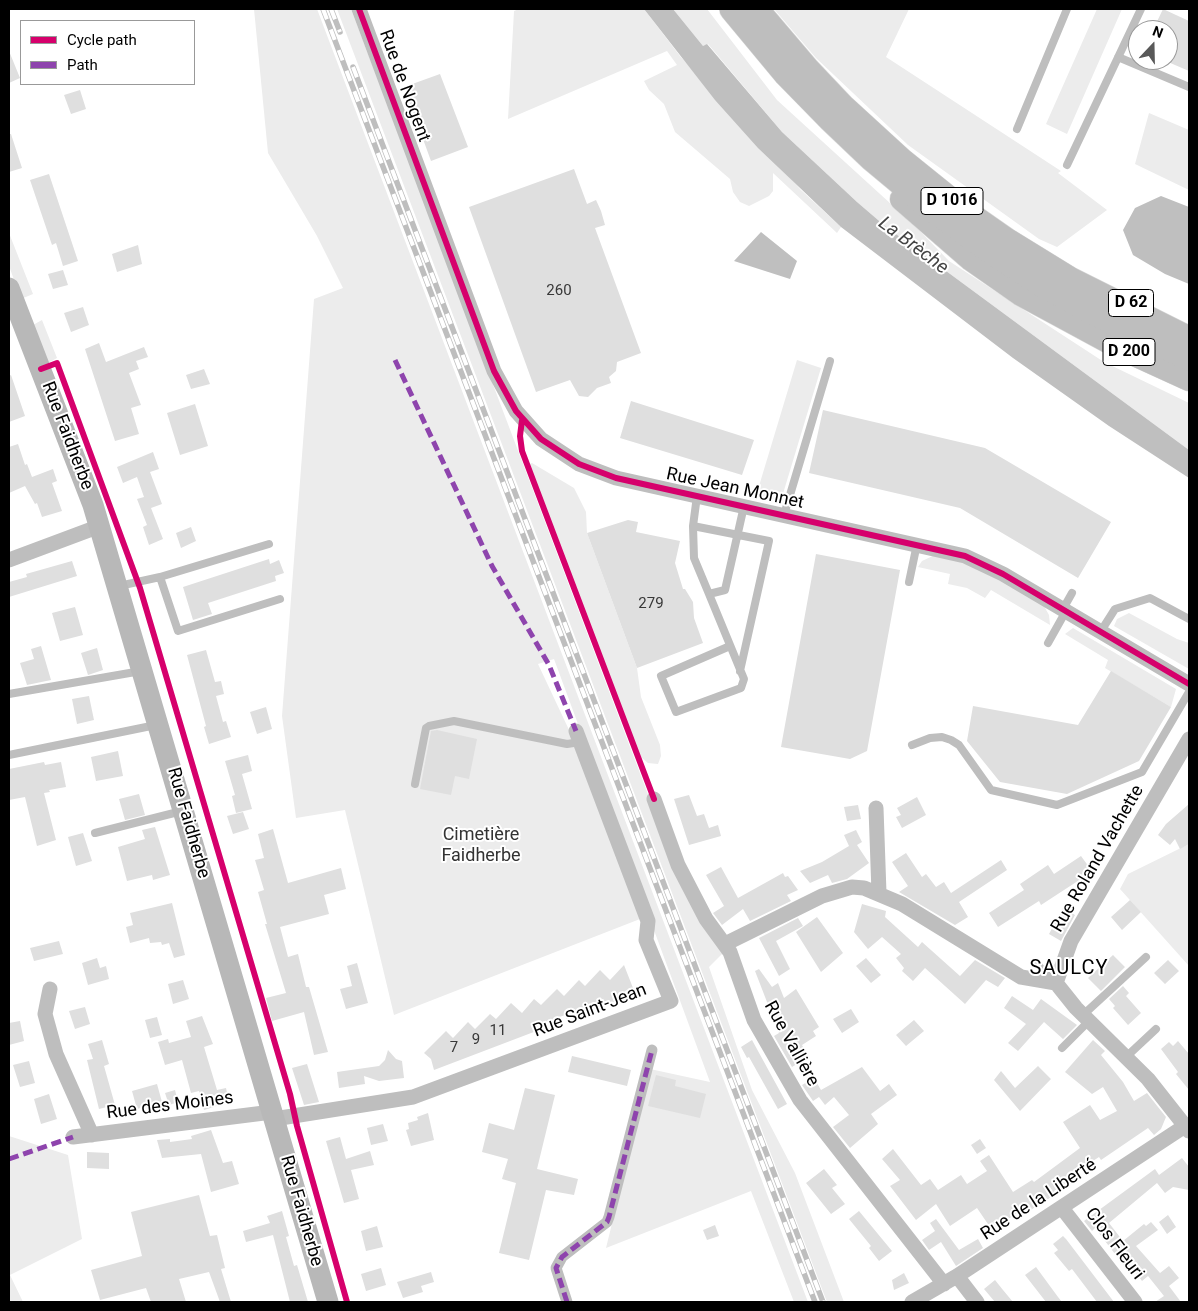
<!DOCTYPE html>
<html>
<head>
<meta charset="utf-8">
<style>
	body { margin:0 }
	#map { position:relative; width:1198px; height:1311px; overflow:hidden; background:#fff; font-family:Roboto,sans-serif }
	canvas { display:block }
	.frame { position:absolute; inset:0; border:10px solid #000; pointer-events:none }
	.legend { position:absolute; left:20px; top:20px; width:175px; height:65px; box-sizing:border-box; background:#fff; border:1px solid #999; margin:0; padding:6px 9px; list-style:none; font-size:15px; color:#000 }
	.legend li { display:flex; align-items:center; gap:10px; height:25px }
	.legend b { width:25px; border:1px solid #999 }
	.north { position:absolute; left:1128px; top:20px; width:50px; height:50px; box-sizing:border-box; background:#fff; border:1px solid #999; border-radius:50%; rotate:21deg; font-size:14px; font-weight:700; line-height:20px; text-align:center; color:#000 }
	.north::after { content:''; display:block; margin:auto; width:18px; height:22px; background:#595959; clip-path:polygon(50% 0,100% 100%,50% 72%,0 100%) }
</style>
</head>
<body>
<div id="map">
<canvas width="1198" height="1311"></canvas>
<div class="frame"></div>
<ul class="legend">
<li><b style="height:6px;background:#d6006c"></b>Cycle path</li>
<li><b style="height:6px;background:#8e44ad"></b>Path</li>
</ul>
<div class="north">N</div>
</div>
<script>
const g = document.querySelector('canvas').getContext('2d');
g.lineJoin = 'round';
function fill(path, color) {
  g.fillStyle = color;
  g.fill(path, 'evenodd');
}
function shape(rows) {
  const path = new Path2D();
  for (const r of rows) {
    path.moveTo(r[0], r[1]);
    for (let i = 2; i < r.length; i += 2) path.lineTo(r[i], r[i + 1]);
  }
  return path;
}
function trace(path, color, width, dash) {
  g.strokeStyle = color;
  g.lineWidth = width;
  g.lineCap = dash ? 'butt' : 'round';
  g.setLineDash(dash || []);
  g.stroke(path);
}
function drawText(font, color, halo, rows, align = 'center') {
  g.font = font + ' Roboto,sans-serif';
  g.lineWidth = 4;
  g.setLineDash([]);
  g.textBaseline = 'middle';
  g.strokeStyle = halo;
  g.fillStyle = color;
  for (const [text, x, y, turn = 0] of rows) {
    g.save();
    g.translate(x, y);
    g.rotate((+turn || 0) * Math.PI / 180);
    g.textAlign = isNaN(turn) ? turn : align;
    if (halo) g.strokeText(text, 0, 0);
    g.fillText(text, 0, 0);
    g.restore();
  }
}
const green = shape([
	[254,9,317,9,808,1302,794,1302,751,1191,606,1248,650,1069,710,1082,554,659,538,664,570,732,640,919,394,1015,345,810,296,818,282,716,314,299,343,288,317,236,268,153],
	[337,9,351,9,669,850,724,952,709,967,752,1090,795,1173,844,1302,827,1302],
	[519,9,644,9,680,56,801,190,841,227,837,233,773,173,773,191,769,196,749,206,740,202,733,192,730,179,675,132,664,104,649,90,644,81,677,65,667,51,508,119,514,11],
	[673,9,707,9,777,100,914,225,949,261,1104,362,1189,403,1189,450,885,226,857,202,782,132,708,44,703,46],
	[774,9,909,9,886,57,1061,171,1058,173,1107,210,1057,247,1039,239,908,145,816,58],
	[1097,9,1122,9,1067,134,1046,124],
	[1149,113,1189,130,1189,190,1135,164],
	[9,233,33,294,21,299,9,266],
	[42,320,57,358,48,363,33,325],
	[797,360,821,368,782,497,778,500,756,496],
	[532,463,574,488,586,512,587,533,637,668,641,697,660,745,661,756,658,764,648,763,636,753,528,469,529,464],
	[937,554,983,570,1044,606,1049,615,1050,625,991,590,985,598,967,588,948,584,950,574,918,567,922,561],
	[1129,613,1177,639,1189,643,1189,669,1114,626,1117,619],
	[1073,628,1176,689,1171,707,1105,668,1108,660,1065,634],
	[1189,844,1189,966,1120,889,1128,874],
	[9,1136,68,1155,82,1239,10,1275,23,1302,9,1302]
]);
const water = shape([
	[644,9,673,9,703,46,707,44,782,132,857,202,885,226,1189,450,1189,478,1109,426,1013,358,841,227,758,148,715,100],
	[1161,196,1189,207,1189,284,1165,274,1133,255,1123,230,1135,208],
	[761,232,797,261,790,279,734,261]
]);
const building = shape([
	[1163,9,1189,21,1189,71,1168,62,1168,30,1153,30],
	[9,51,20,78,9,83],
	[440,74,468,147,431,161,404,87],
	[80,90,86,109,71,114,64,95],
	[9,134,11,134,22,168,9,172],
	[574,169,587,204,596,200,601,211,605,225,595,228,641,353,617,362,616,371,609,377,611,383,597,388,588,397,579,396,570,380,536,392,469,207],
	[49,174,78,261,63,266,56,243,52,245,30,180],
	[138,245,142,264,117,272,112,254],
	[63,270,68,285,53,289,48,274],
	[83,307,89,325,71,332,64,313],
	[99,343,106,362,144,347,148,357,136,361,139,369,129,373,141,405,131,408,139,434,115,441,85,349],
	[204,369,210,384,191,389,186,375],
	[11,375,25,416,9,422,9,376],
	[631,401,754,440,742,475,620,438],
	[195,404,208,446,180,455,167,413],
	[823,410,985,448,1111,522,1078,578,960,508,809,473],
	[18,444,25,465,27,464,32,477,53,469,57,481,52,483,62,511,42,517,37,503,35,504,25,486,9,493,9,447],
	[153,452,159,469,150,472,162,504,151,508,163,539,149,545,143,527,147,525,137,499,144,497,137,477,123,483,117,467],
	[628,520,638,522,636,532,680,541,675,563,683,589,685,589,693,602,694,618,703,643,637,668,587,533],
	[191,527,196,541,181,548,176,533],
	[816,554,900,570,867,751,850,759,781,747],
	[269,559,270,564,279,560,284,573,275,576,276,581,208,603,212,614,193,620,183,587],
	[72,561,77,576,9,597,9,582,27,577,26,574],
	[75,607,83,635,60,641,52,613],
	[41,646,51,680,27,685,20,663,34,659,31,649],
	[97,648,103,670,88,675,81,653],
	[206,650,215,682,221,681,224,694,216,696,223,722,226,721,231,737,209,744,204,727,206,726,187,655],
	[1111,671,1171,707,1139,761,1067,794,1000,782,967,741,973,706,1078,725],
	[89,696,94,720,77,724,72,699],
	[266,707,272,729,257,734,250,712],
	[437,730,477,739,469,779,455,776,451,795,420,789,431,731],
	[118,751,123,776,96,781,91,757],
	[248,755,252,771,242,774,252,809,236,813,232,796,235,795,225,761],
	[44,762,45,765,61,762,66,787,49,790,50,792,44,793,56,840,37,846,25,797,9,800,9,769],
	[139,794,145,815,125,820,119,799],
	[689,795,697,816,704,814,709,828,718,825,721,836,689,845,674,799],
	[917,797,926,815,902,828,896,817,901,815,897,808],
	[1189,804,1189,844,1180,849,1175,839,1170,845,1158,835,1166,824],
	[858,805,861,819,847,821,844,807],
	[243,812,249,829,233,834,227,816],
	[155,827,170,875,153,880,152,875,127,881,118,847,145,839,142,830],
	[273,829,288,883,341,868,346,889,324,895,329,914,280,927,288,957,298,954,306,987,309,987,328,1052,314,1055,304,1012,272,1021,266,998,286,993,265,924,267,924,258,892,264,890,255,860,264,858,258,834],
	[856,830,862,842,857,845,869,863,847,879,832,883,828,875,810,883,800,871,822,862,849,846,844,835],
	[83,833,92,861,76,866,68,837],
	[906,853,922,877,926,874,936,887,944,882,951,893,1001,860,1007,870,959,902,968,917,955,925,899,892,908,886,892,862],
	[1081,856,1089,867,1084,871,1087,875,1041,905,1039,901,998,927,989,913,1024,890,1020,884,1048,865,1054,874],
	[721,867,738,898,783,873,785,877,788,876,798,890,787,895,791,901,750,921,743,909,722,925,713,913,724,906,706,875],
	[1130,900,1141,912,1122,930,1111,917],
	[172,903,185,955,174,958,169,943,162,945,161,942,150,943,149,938,130,943,126,927,133,925,130,913],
	[862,904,886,911,885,917,918,947,922,942,960,976,975,960,1005,978,998,987,986,980,965,1004,925,968,913,981,902,971,904,968,896,958,901,954,882,937,868,949,854,932],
	[1063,908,1075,915,1061,941,1049,934],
	[817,917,843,953,821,972,796,932],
	[798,918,803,926,776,941,790,969,779,976,759,938],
	[59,941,63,954,34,961,30,948],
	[1113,955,1125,967,1101,991,1088,978],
	[97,958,100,968,106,966,109,979,88,985,82,963],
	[866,958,881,975,871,983,856,966],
	[1168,960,1179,971,1165,984,1154,973],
	[357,963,368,1003,346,1009,340,989,352,986,347,966],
	[624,965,633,988,625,991,627,997,567,1020,565,1015,537,1025,539,1030,434,1070,431,1059,424,1053,446,1031,453,1038,468,1022,475,1029,490,1014,496,1019,511,1003,522,1013,534,999,541,1005,557,989,564,996,579,980,585,986,600,970,610,980],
	[759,969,772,987,778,983,784,998,796,989,819,1027,813,1031,816,1036,802,1045,808,1057,792,1067,774,1036,779,1033,755,971],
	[183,980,189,999,173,1004,168,984],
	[1123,986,1129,993,1126,996,1141,1013,1128,1025,1113,1008,1115,1006,1109,999],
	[1012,996,1033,1010,1041,999,1077,1025,1063,1039,1044,1022,1018,1051,1008,1043,1026,1024,1004,1008],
	[85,1007,90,1024,75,1029,69,1011],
	[851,1009,859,1022,842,1033,833,1019],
	[202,1016,213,1044,204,1047,217,1090,226,1088,229,1102,204,1110,199,1091,191,1093,182,1060,165,1065,158,1042,168,1039,169,1043,191,1037,186,1021],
	[157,1017,162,1035,150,1038,145,1020],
	[914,1020,924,1031,906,1046,896,1035],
	[20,1021,24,1041,9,1045,9,1023],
	[102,1040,109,1064,104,1066,115,1105,99,1109,87,1060,93,1059,88,1044],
	[752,1040,787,1104,778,1109,749,1057,747,1058,741,1047],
	[1093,1040,1105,1051,1101,1055,1123,1082,1134,1101,1147,1093,1158,1107,1166,1117,1161,1129,1154,1135,1148,1128,1101,1160,1099,1157,1067,1178,1069,1181,1054,1191,1056,1194,1026,1213,1023,1209,992,1230,977,1208,950,1226,936,1204,916,1220,890,1186,900,1180,882,1159,893,1149,921,1185,930,1179,938,1190,961,1175,967,1184,987,1171,980,1161,989,1155,1013,1192,1032,1180,1034,1182,1080,1148,1063,1122,1090,1105,1100,1120,1117,1111,1103,1087,1092,1094,1065,1072],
	[1178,1041,1189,1054,1189,1090,1176,1074,1178,1072,1161,1049,1169,1042,1173,1046],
	[388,1050,396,1059,402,1061,404,1078,379,1081,364,1076,365,1084,339,1088,337,1072,379,1066,385,1060],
	[572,1056,631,1070,627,1086,568,1072],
	[29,1061,35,1083,20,1087,13,1065],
	[307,1064,319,1102,304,1105,292,1068],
	[1038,1066,1051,1079,1020,1111,994,1080,1001,1071,1015,1088],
	[862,1067,880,1091,889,1084,897,1095,871,1114,878,1124,850,1148,833,1127,849,1115,834,1097,825,1105,819,1097,813,1101,802,1085,814,1078,821,1090],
	[656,1075,676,1080,675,1086,706,1094,700,1118,648,1106],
	[157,1084,162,1102,137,1109,132,1091],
	[525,1088,555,1095,537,1169,578,1179,574,1195,546,1190,529,1260,499,1253,516,1183,502,1179,508,1159,482,1152,489,1123,514,1130],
	[175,1090,178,1102,169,1105,165,1093],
	[49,1094,57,1119,41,1124,34,1099],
	[428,1113,434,1140,411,1146,406,1130,409,1129,408,1123,418,1120,417,1117],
	[383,1124,388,1141,371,1145,367,1128],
	[211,1130,223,1163,232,1161,239,1184,211,1192,201,1154,162,1158,157,1140,170,1139,170,1142,192,1139,191,1136],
	[340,1137,346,1159,370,1151,374,1165,351,1170,359,1199,344,1203,326,1141],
	[980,1139,986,1148,977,1154,971,1145],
	[87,1152,109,1153,109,1169,87,1168],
	[1182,1158,1189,1167,1189,1190,1173,1187,1165,1193,1157,1183,1109,1223,1123,1241,1144,1224,1146,1226,1151,1222,1158,1230,1136,1246,1160,1273,1169,1266,1179,1278,1169,1286,1181,1302,1155,1302,1164,1296,1148,1276,1142,1281,1136,1273,1132,1276,1095,1228,1092,1231,1084,1221,1155,1169,1159,1175],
	[824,1169,837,1185,832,1188,845,1204,831,1214,806,1183],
	[199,1195,210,1236,217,1235,225,1268,221,1269,231,1302,220,1302,209,1272,179,1279,186,1302,151,1302,146,1288,100,1300,91,1270,142,1256,131,1212],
	[282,1211,289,1236,286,1237,294,1266,297,1265,308,1302,290,1302,273,1235,246,1242,243,1231,270,1223,267,1216],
	[859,1211,892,1251,879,1261,869,1248,871,1246,849,1219],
	[1168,1215,1176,1227,1167,1234,1159,1222],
	[936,1219,959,1250,978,1239,983,1248,956,1266,941,1242,929,1250,922,1240,935,1231,930,1223],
	[715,1225,719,1236,707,1240,703,1230],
	[377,1226,383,1247,366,1251,361,1231],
	[1063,1236,1066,1239,1114,1302,1097,1302,1072,1269,1069,1271,1054,1253,1058,1250,1053,1244],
	[1036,1267,1058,1297,1062,1302,1046,1302,1025,1275],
	[381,1268,386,1285,366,1291,361,1274],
	[431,1272,434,1282,421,1286,423,1292,403,1298,397,1282],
	[904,1273,909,1283,894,1290,892,1280],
	[995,1280,1003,1290,1013,1302,995,1302,984,1289]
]);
const service = shape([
	[1118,57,1189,87],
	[1017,129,1067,9],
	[1067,165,1141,9],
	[697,496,693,526,694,558,709,594,725,590,744,506],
	[784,515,830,361],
	[693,526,769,541,740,671],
	[160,577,178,631,280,599],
	[909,582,917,544],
	[119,586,160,577,269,544],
	[709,594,744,679,741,688,676,712,661,676,730,646],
	[1063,609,1072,593],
	[1101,631,1115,609,1150,598,1189,619],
	[1048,643,1066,611],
	[9,694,141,671],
	[912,745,930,738,942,737,951,740,959,745,991,790,1057,805,1142,772,1189,692],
	[9,755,156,725],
	[415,784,426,728,429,726,454,721,567,744,580,742],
	[95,833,182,811],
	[1038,965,1050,978],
	[1083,1015,1146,957],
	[1062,1048,1089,1021],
	[1126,1057,1156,1029]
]);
const pedestrian = shape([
	[567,1302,556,1268,562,1257,607,1222,609,1217,652,1050]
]);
const minor = shape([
	[359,9,494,371,516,411,541,439,579,464,616,478,965,556,1003,574,1189,684],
	[9,560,100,526],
	[654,799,678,865,706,919,730,952,754,1020,800,1100,944,1284],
	[876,808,879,893],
	[725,944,822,896,852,887,864,888,902,904,1021,977,1056,983],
	[1056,983,1071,941,1189,739],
	[1056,983,1076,1008,1148,1079,1189,1131],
	[50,989,45,1014,56,1054,92,1135],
	[274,1119,413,1097,671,1001,646,940,648,921,576,731],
	[73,1137,272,1112],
	[1062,1208,1135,1302],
	[957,1276,977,1302],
	[912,1302,957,1276,1185,1126]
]);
const secondary = shape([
	[9,288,93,505,328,1302]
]);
const primary = shape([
	[902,199,971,259,1021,294,1119,347,1189,379]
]);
const trunk = shape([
	[732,9,786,74,830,119,872,159,932,209,983,246,1046,287,1112,322,1189,358],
	[756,9,807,69,842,106,901,160,963,210,1006,240,1071,280,1189,339]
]);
const rail = shape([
	[323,9,815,1302],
	[331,9,340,32],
	[353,67,823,1302]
]);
const quiet = shape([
	[395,360,492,566,549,665,576,731],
	[9,1159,73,1137],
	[567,1302,556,1268,562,1257,607,1222,609,1217,652,1050]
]);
const cycleway = shape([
	[359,9,494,371,516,411,541,439,579,464,616,478,965,556,1003,574,1189,684],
	[41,369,57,363,140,588,290,1094,297,1126,347,1302],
	[522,420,520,436,522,451,654,799]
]);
const numberNames = [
	["260",559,291],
	["279",651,604],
	["11",498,1031],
	["9",476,1040],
	["7",454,1048]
];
const shields = [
	[952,201,62],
	[1131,303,45],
	[1129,352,52]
];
const shieldNames = [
	["D 1016",952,201],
	["D 62",1131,303],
	["D 200",1129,352]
];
const streetNames = [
	["Rue de Nogent",404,86,70],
	["Rue Faidherbe",67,436,69],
	["Rue Jean Monnet",735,489,12],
	["Rue Faidherbe",188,823,74],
	["Rue Roland Vachette",1098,859,-60],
	["Rue Saint-Jean",590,1011,-21],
	["Rue Vallière",791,1044,61],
	["Rue des Moines",170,1106,-7],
	["Rue de la Liberté",1039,1200,-33],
	["Rue Faidherbe",301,1211,74],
	["Clos Fleuri",1114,1244,53]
];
const parkNames = [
	["Cimetière",481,835],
	["Faidherbe",481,856]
];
const waterNames = [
	["La Brèche",913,246,37]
];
const quarterNames = [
	["SAULCY",1069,969]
];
fill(green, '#ececec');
fill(water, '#bfbfbf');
fill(building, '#dfdfdf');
trace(primary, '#dbdbdb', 25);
trace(trunk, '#dbdbdb', 26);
trace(service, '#bebebe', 8);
trace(pedestrian, '#bebebe', 11);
trace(minor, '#bebebe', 15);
trace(secondary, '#b8b8b8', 21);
trace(primary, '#bebebe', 24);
trace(trunk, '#bebebe', 25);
trace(rail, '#bebebe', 5.5);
trace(rail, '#fff', 4, [11]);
trace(quiet, '#8e44ad', 5, [10, 5]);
trace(cycleway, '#d6006c', 6);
drawText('15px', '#383838', null, numberNames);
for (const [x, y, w] of shields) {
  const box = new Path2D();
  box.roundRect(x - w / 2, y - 13.5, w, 27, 4);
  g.fillStyle = '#fff';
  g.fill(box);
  trace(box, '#000', 1);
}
drawText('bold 16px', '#000', null, shieldNames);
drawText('18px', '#000', '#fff', streetNames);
drawText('18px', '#333', '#fff', parkNames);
drawText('italic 19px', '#444', '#fff', waterNames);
g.letterSpacing = '1px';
drawText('20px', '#000', '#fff', quarterNames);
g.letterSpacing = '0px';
</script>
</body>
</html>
